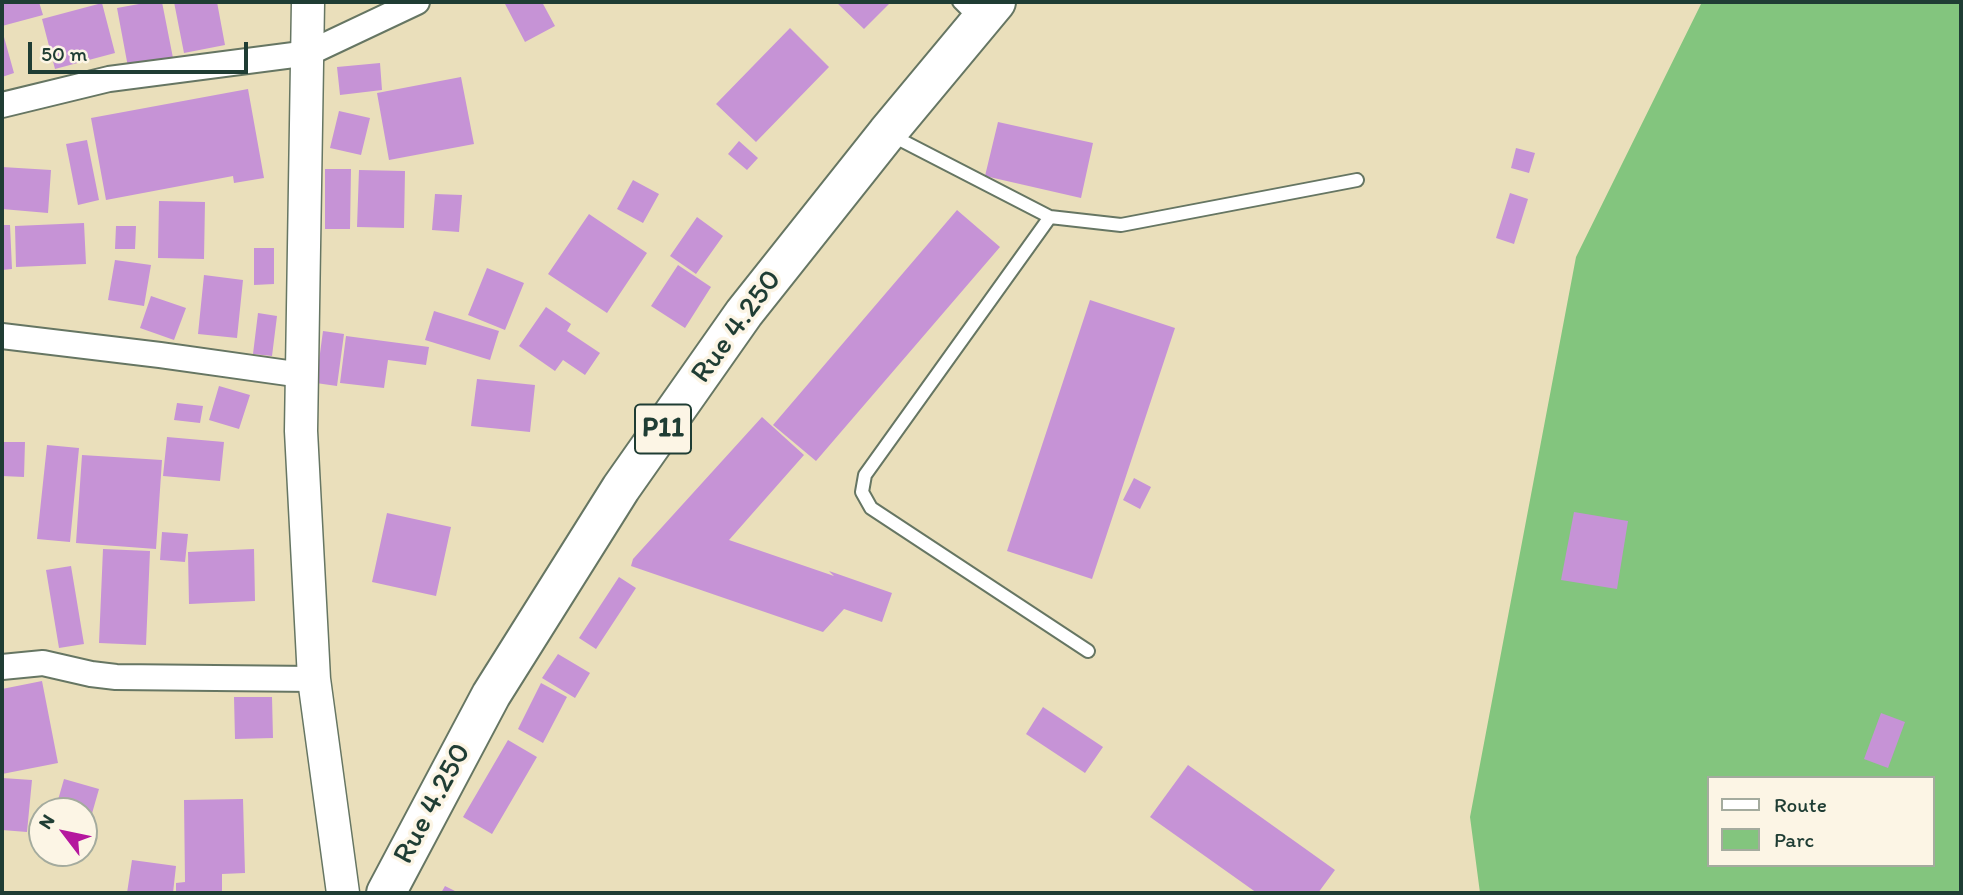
<!DOCTYPE html>
<html>
<head>
<meta charset="utf-8">
<style>
	body { margin:0 }
	#map { position:relative; width:1963px; height:895px; overflow:hidden; background:#eadfbb; font-family:Itim,sans-serif }
	canvas { display:block }
	.frame { position:absolute; inset:0; border:4px solid #1f3d34; pointer-events:none }
	.legend { position:absolute; left:1707px; top:776px; width:228px; height:91px; box-sizing:border-box; background:#fcf5e5; border:2px solid #a4ab9e; margin:0; padding:9px 12px; list-style:none; font-size:21px; color:#1f3d34 }
	.legend li { display:flex; align-items:center; gap:14px; height:35px }
	.legend b { width:35px; border:2px solid #a4ab9e }
	.north { position:absolute; left:28px; top:797px; width:70px; height:70px; box-sizing:border-box; background:#fcf5e5; border:2px solid #a4ab9e; border-radius:50%; rotate:302deg; font-size:19px; font-weight:700; line-height:28px; text-align:center; color:#1f3d34 }
	.north::after { content:''; display:block; margin:auto; width:24px; height:32px; background:#b5179e; clip-path:polygon(50% 0,100% 100%,50% 72%,0 100%) }
	.scale { position:absolute; left:28px; top:42px; width:220px; height:32px; box-sizing:border-box; border:4px solid #1f3d34; border-top:0; padding-left:9px; font-size:21px; line-height:24px; white-space:nowrap; color:#1f3d34; -webkit-text-stroke:5px #fcf5e5; paint-order:stroke }
</style>
</head>
<body>
<div id="map">
<canvas width="1963" height="895"></canvas>
<div class="frame"></div>
<ul class="legend">
<li><b style="height:9px;background:#fff"></b>Route</li>
<li><b style="height:19px;background:#83c57e"></b>Parc</li>
</ul>
<div class="north">N</div>
<div class="scale">50 m</div>
</div>
<script>
const g = document.querySelector('canvas').getContext('2d');
g.lineJoin = 'round';
function fill(path, color) {
  g.fillStyle = color;
  g.fill(path, 'evenodd');
}
function shape(rows) {
  const path = new Path2D();
  for (const r of rows) {
    path.moveTo(r[0], r[1]);
    for (let i = 2; i < r.length; i += 2) path.lineTo(r[i], r[i + 1]);
  }
  return path;
}
function trace(path, color, width, dash) {
  g.strokeStyle = color;
  g.lineWidth = width;
  g.lineCap = dash ? 'butt' : 'round';
  g.setLineDash(dash || []);
  g.stroke(path);
}
function drawText(font, color, halo, rows, align = 'center') {
  g.font = font + ' Itim,sans-serif';
  g.lineWidth = 7;
  g.setLineDash([]);
  g.textBaseline = 'middle';
  g.strokeStyle = halo;
  g.fillStyle = color;
  for (const [text, x, y, turn = 0] of rows) {
    g.save();
    g.translate(x, y);
    g.rotate((+turn || 0) * Math.PI / 180);
    g.textAlign = isNaN(turn) ? turn : align;
    if (halo) g.strokeText(text, 0, 0);
    g.fillText(text, 0, 0);
    g.restore();
  }
}
const green = shape([
	[1702,2,1961,2,1961,893,1480,893,1470,817,1576,257],
	[1709,778,1933,778,1933,865,1709,865]
]);
const building = shape([
	[2,2,39,2,43,15,2,26],
	[150,2,162,2,173,58,128,67,117,8],
	[174,2,217,2,225,45,184,53],
	[504,2,542,2,555,26,525,42],
	[836,2,891,2,864,29],
	[102,3,115,53,55,69,42,19],
	[790,28,829,67,756,142,716,104],
	[4,37,14,73,2,77,2,38],
	[380,63,382,90,340,95,337,67],
	[461,77,474,144,389,160,377,93],
	[248,89,264,178,234,183,233,176,106,200,91,118],
	[339,111,370,118,361,155,330,148],
	[998,122,1093,143,1081,198,985,176],
	[87,140,99,200,78,205,66,144],
	[739,141,758,158,747,170,728,154],
	[1516,148,1535,153,1529,173,1511,168],
	[2,167,51,170,48,213,2,209],
	[325,169,351,169,350,229,325,229],
	[359,170,405,171,404,228,357,227],
	[633,180,659,194,643,223,617,209],
	[1510,193,1528,199,1514,244,1496,238],
	[435,194,462,195,459,232,432,230],
	[159,201,205,202,204,259,158,258],
	[957,210,1000,247,816,461,773,425],
	[589,214,647,253,607,313,548,274],
	[697,217,723,236,696,274,670,256],
	[84,223,86,264,16,267,15,226],
	[2,225,10,225,12,269,2,270],
	[116,226,136,226,135,249,115,249],
	[254,248,274,248,274,284,254,285],
	[115,260,151,265,144,306,108,300],
	[678,265,711,287,685,328,651,306],
	[487,268,524,283,505,330,468,315],
	[204,275,243,280,237,338,198,334],
	[151,296,186,308,174,340,140,328],
	[1090,300,1175,328,1092,579,1007,551],
	[546,307,571,324,567,331,600,353,585,375,563,360,555,371,519,346],
	[434,311,499,331,490,360,425,340],
	[258,313,277,316,272,356,253,354],
	[323,331,344,334,337,386,316,383],
	[346,336,429,347,426,365,388,360,384,388,340,383],
	[477,379,535,385,530,432,471,426],
	[219,386,250,395,239,429,209,420],
	[177,403,203,406,200,423,174,420],
	[762,417,804,455,729,540,834,576,829,571,892,593,882,622,844,609,823,632,631,566,633,559],
	[167,437,224,442,220,481,163,476],
	[2,442,25,442,24,477,2,476],
	[47,445,79,448,70,542,37,539],
	[82,455,162,460,156,549,76,543],
	[1134,478,1151,487,1140,509,1123,500],
	[1574,512,1628,521,1617,589,1561,580],
	[387,513,451,527,436,596,372,582],
	[162,532,188,534,185,562,160,560],
	[103,549,150,551,146,645,99,643],
	[254,549,255,601,189,604,188,552],
	[71,566,84,644,59,648,46,570],
	[619,577,636,588,596,649,579,638],
	[558,654,590,673,575,698,542,678],
	[42,681,58,763,2,774,2,689],
	[541,683,567,697,543,743,518,729],
	[234,697,272,697,273,738,235,739],
	[1043,707,1103,747,1085,773,1026,734],
	[1881,713,1905,722,1888,768,1864,759],
	[508,740,537,757,492,834,463,817],
	[1188,765,1335,870,1318,893,1257,893,1150,817],
	[2,778,32,780,27,832,2,830],
	[64,779,99,789,91,817,84,815,84,811,70,811,56,807],
	[243,799,245,873,222,874,222,893,176,893,176,883,185,882,184,800],
	[132,860,176,866,173,893,127,893],
	[445,886,459,893,441,893]
]);
const service = shape([
	[959,2,976,19],
	[891,135,1050,217,1121,225,1357,180],
	[1050,217,865,475,862,492,871,508,1088,651]
]);
const minor = shape([
	[2,105,109,79,309,53,417,2],
	[2,336,160,355,302,375],
	[2,667,43,663,91,674,116,677,314,679]
]);
const tertiary = shape([
	[308,2,301,431,314,679,343,893]
]);
const primary = shape([
	[386,893,491,695,621,488,744,313,887,133,996,2]
]);
const shields = [
	[663,429,56]
];
const shieldNames = [
	["P11",663,429]
];
const streetNames = [
	["Rue 4.250",737,327,-54],
	["Rue 4.250",433,804,-62]
];
fill(green, '#83c57e');
fill(building, '#c693d6');
trace(service, '#667663', 16);
trace(minor, '#667663', 28);
trace(tertiary, '#667663', 35);
trace(primary, '#667663', 42);
trace(service, '#fff', 12);
trace(minor, '#fff', 24);
trace(tertiary, '#fff', 32);
trace(primary, '#fff', 38);
for (const [x, y, w] of shields) {
  const box = new Path2D();
  box.roundRect(x - w / 2, y - 24.5, w, 49, 5);
  g.fillStyle = '#fcf5e5';
  g.fill(box);
  trace(box, '#1f3d34', 2);
}
drawText('bold 28px', '#1f3d34', null, shieldNames);
drawText('30px', '#1f3d34', '#fcf5e5', streetNames);
</script>
</body>
</html>
